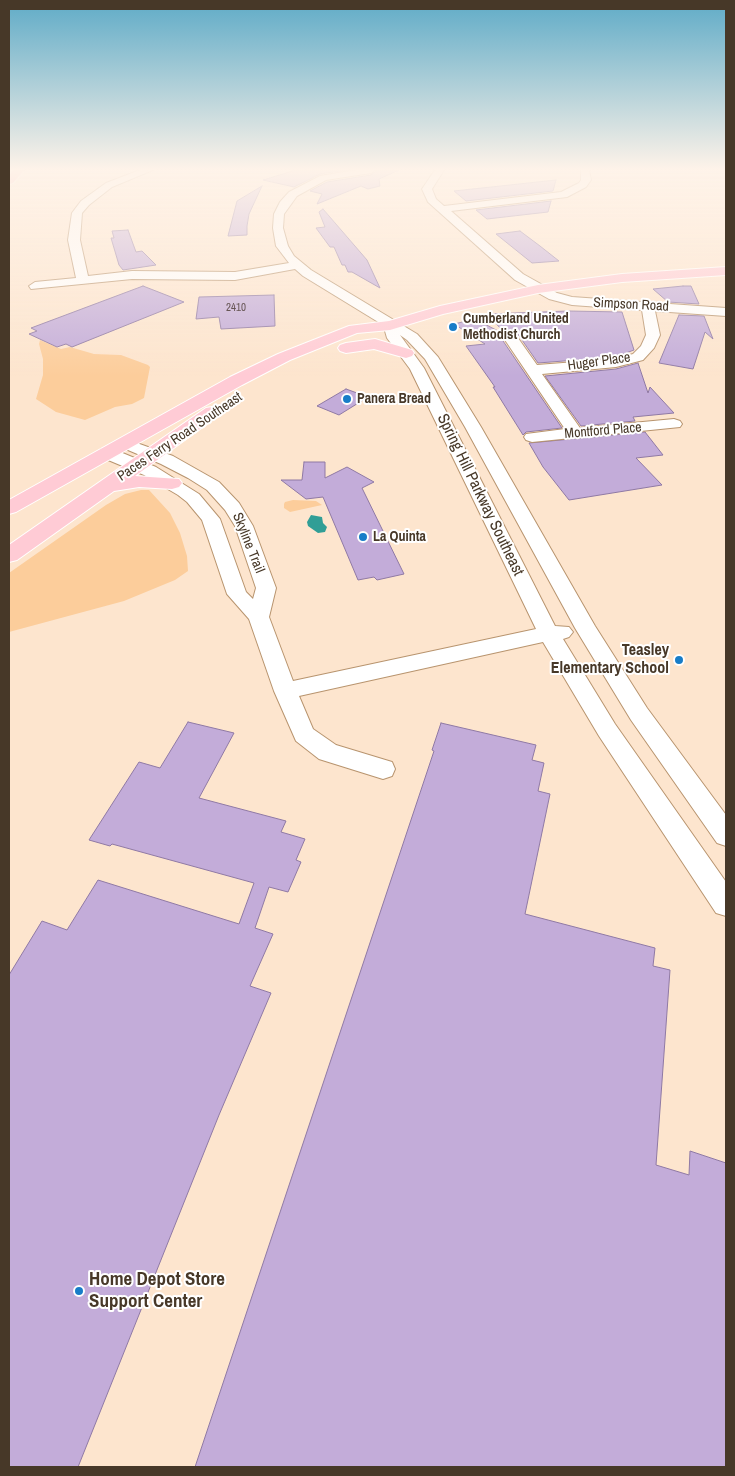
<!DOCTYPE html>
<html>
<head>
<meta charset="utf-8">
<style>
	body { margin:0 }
	#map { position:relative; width:735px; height:1476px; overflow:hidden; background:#fde5ce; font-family:"Archivo Narrow",sans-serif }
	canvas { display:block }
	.frame { position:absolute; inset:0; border:10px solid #473828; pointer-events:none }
</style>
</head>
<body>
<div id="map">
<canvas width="735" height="1476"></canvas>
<div class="frame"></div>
</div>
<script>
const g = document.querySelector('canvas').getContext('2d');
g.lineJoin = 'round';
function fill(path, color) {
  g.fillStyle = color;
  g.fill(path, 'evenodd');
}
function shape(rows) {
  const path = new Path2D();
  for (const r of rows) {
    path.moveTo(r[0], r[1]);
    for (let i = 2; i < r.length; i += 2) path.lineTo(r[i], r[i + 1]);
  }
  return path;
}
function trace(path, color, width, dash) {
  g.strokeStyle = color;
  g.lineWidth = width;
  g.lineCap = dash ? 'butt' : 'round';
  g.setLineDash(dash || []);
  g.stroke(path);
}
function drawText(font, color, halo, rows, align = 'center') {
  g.font = font + ' "Archivo Narrow",sans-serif';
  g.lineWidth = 4;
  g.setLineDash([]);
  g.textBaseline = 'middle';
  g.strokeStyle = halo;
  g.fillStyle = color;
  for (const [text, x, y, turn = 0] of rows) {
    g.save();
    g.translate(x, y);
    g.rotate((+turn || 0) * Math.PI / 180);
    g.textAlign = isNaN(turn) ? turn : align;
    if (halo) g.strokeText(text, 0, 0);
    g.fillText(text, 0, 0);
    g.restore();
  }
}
const green = shape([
	[40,340,61,349,70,347,94,354,121,355,148,365,150,367,144,398,132,404,115,407,85,420,56,412,36,399,43,375,43,359,39,344],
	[141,490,149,490,170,513,180,533,187,556,188,571,175,580,124,601,9,632,9,573,106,505,125,494],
	[293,500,316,501,322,505,290,512,284,508,284,504,285,502]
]);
const water = shape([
	[311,515,322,517,323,523,327,527,325,532,318,533,308,526,307,522]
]);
const building = shape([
	[296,170,346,170,320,174,294,187,263,180,296,170],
	[377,170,399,170,379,179,380,186,368,189,361,186,317,204,322,194,310,191,327,182,371,175,377,170],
	[556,180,553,191,466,201,454,191,556,180],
	[262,186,249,214,247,226,247,235,228,236,237,201,262,186],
	[551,201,548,212,487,219,476,210,551,201],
	[323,209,367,260,380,288,352,272,348,272,345,265,342,265,334,247,330,247,316,228,325,227,319,212,323,209],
	[128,230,136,252,142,251,156,265,123,270,119,265,111,238,114,238,112,231,128,230],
	[520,231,540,246,559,261,532,263,496,234,520,231],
	[143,286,184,302,72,347,66,344,57,347,29,334,37,331,31,328,143,286],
	[683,286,691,286,699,304,668,302,653,289,683,286],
	[274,295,275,326,221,329,219,317,196,319,199,297,274,295],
	[568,311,622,312,634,350,615,357,538,363,515,330,502,330,487,314,568,311],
	[679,315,704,316,713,339,705,332,693,369,659,363,679,315],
	[475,319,500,332,499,335,562,428,526,432,523,435,493,387,495,387,466,346,485,344,454,324,475,319],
	[638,363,648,393,650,387,674,413,633,417,635,421,581,426,545,376,616,369,638,363],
	[346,389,368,397,339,415,317,406,346,389],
	[645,432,663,455,636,458,662,485,569,500,543,467,529,443,645,432],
	[304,462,325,462,325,478,347,467,374,482,362,488,404,574,377,580,374,577,358,580,323,497,306,499,281,480,302,480,304,462],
	[188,722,234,733,199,798,286,821,281,832,305,839,296,860,301,862,288,892,269,887,255,928,273,934,250,986,271,993,219,1115,78,1467,9,1467,9,975,42,921,67,930,98,880,239,924,254,883,112,844,110,846,89,840,139,762,160,768,188,722],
	[441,723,536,745,532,760,544,763,538,791,550,794,525,914,655,948,653,966,670,970,656,1165,689,1175,690,1151,726,1163,726,1467,195,1467,434,751,432,750,441,723]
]);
const minor = shape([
	[140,170,153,170,112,187,89,205,82,213,80,240,88,276,132,271,235,272,289,263,276,246,273,228,274,214,280,202,289,192,320,176,356,170,375,170,371,173,326,180,297,196,284,214,283,228,288,246,294,256,311,270,417,334,438,357,481,427,595,626,647,708,726,815,726,846,717,843,631,720,575,628,465,427,425,359,407,340,400,335,424,368,555,626,569,627,573,632,569,637,563,639,615,724,726,882,726,916,716,913,599,736,543,642,299,696,313,729,336,745,392,762,395,769,392,776,383,779,319,759,296,741,274,691,249,619,227,594,202,520,187,502,178,495,144,475,101,457,99,453,101,449,113,449,156,467,199,494,220,519,246,592,253,599,256,588,235,526,225,510,207,490,188,478,161,464,128,450,126,447,128,444,134,442,173,456,219,482,239,503,253,526,276,588,269,617,293,681,536,629,410,369,387,338,385,331,388,328,303,276,295,269,235,280,132,279,31,289,29,286,35,282,76,278,68,240,72,213,81,201,106,183,140,170],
	[435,170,444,170,432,189,436,199,444,206,561,192,579,183,581,180,581,170,589,170,591,180,586,187,567,197,451,211,523,274,557,293,572,297,726,308,726,316,655,311,660,335,654,348,643,360,616,367,542,374,580,428,674,419,680,421,682,424,680,427,532,442,526,440,524,437,526,434,565,429,501,334,503,331,513,331,537,365,615,359,633,354,641,346,646,335,642,310,572,305,549,299,515,280,428,202,422,189,435,170]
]);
const major = shape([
	[726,267,726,275,622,282,538,293,443,314,390,330,357,333,290,360,242,385,16,512,9,514,9,500,230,377,278,354,349,326,389,321,440,306,538,285,622,274,726,267],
	[375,339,412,350,414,353,412,356,406,358,374,349,346,353,340,351,338,348,340,345,346,343,375,339],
	[212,407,218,408,221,412,218,416,135,476,179,479,182,483,179,487,172,489,139,487,114,491,17,560,9,562,9,545,206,408,212,407]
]);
const highway = shape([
	[13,170,24,170,13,183,9,184,9,175,13,170]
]);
const markers = [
	[453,327,5,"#187dc8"],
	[347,399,5,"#187dc8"],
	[363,537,5,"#187dc8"],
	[679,660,5,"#187dc8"],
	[79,1291,5,"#187dc8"]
];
const farNumbernames = [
	["2410",236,308]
];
const farStreetnames = [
	["Simpson Road",631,305,3],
	["Huger Place",599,362,-8],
	["Montford Place",603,431,-5],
	["Paces Ferry Road Southeast",180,437,-34],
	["Skyline Trail",248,543,68]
];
const farPoinames = [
	["Cumberland United",463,319],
	["Methodist Church",463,335],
	["Panera Bread",357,399],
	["La Quinta",373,537]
];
const streetNames = [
	["Spring Hill Parkway Southeast",480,495,64]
];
const poiNames = [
	["Teasley",669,651],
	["Elementary School",669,669]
];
const nearPoinames = [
	["Home Depot Store",89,1280],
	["Support Center",89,1302]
];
fill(green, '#fccd9b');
fill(water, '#319e96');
fill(building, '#c3acd9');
trace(building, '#8f79a4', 1);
trace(minor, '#b8946e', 2);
trace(major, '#fff', 2);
trace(highway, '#fff', 2);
fill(minor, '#fff');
fill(major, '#ffcbd5');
fill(highway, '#ffa9b9');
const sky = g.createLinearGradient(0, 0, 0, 376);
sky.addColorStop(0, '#5fabc7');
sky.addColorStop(0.45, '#fef3e9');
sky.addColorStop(1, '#fef3e900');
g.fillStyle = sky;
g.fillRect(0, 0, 735, 376);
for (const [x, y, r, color] of markers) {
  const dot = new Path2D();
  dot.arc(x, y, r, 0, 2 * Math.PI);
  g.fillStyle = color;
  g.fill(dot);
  trace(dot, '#fff', 2);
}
drawText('11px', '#665554', null, farNumbernames);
drawText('14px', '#473828', '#fff', farStreetnames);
drawText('bold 14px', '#473828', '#fff', farPoinames, 'left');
drawText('16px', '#473828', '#fff', streetNames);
drawText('bold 16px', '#473828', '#fff', poiNames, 'right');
drawText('bold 19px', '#473828', '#fff', nearPoinames, 'left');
</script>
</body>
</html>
